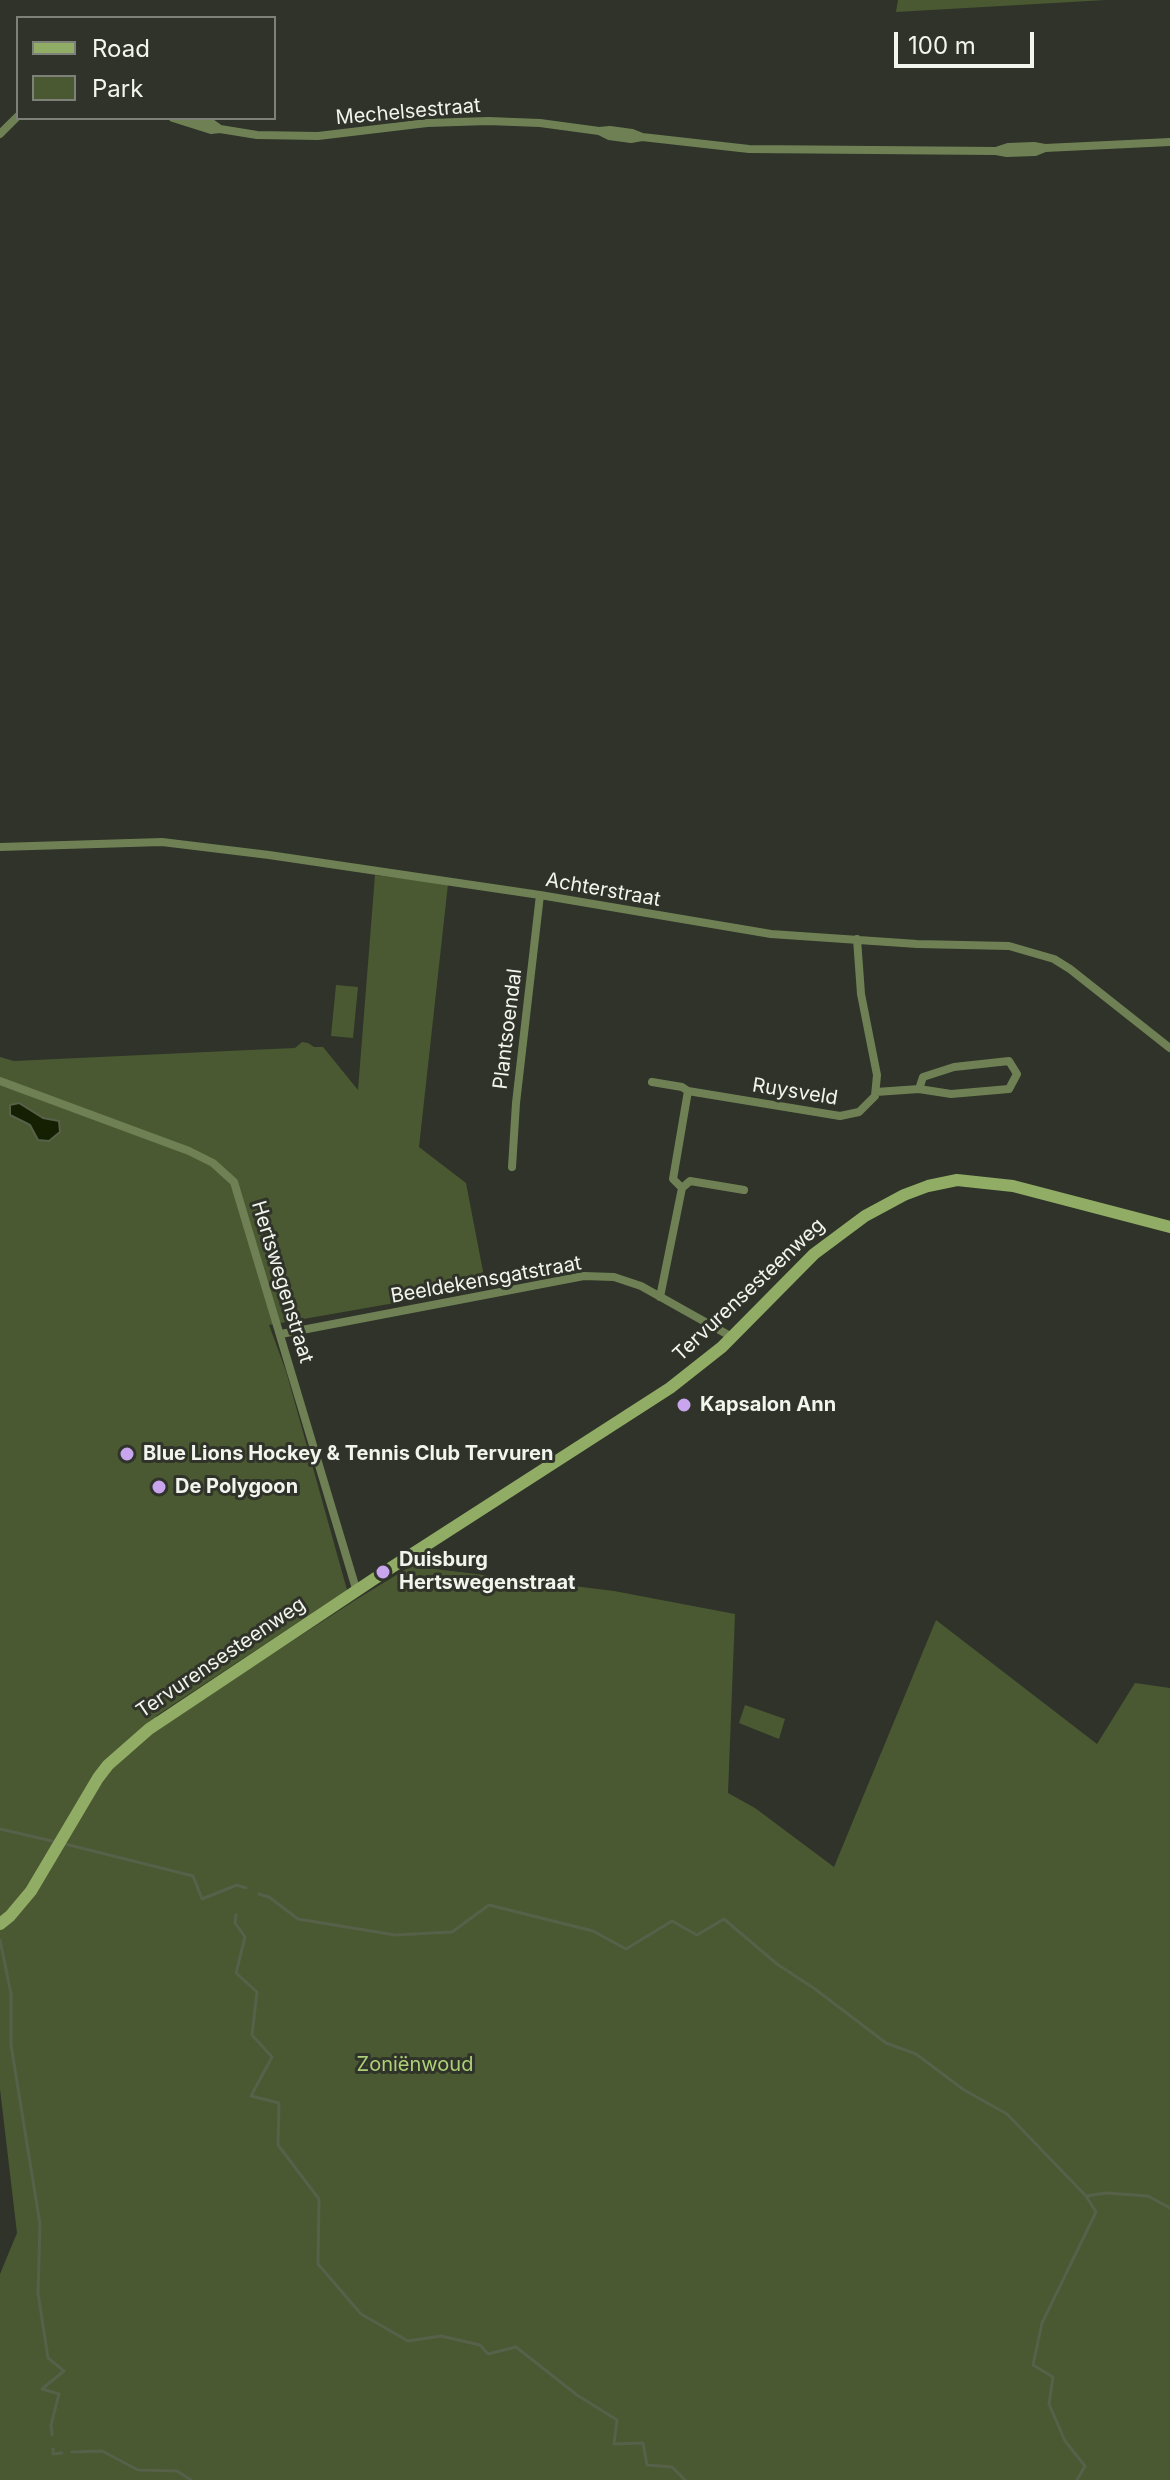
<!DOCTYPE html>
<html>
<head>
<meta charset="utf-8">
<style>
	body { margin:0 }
	#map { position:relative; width:1170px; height:2480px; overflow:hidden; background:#2f3329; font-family:Inter,sans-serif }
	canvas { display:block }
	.legend { position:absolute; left:16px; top:16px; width:260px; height:104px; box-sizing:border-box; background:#2f3329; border:2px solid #7d8178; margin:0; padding:10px 14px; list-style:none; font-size:24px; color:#f2f5ee }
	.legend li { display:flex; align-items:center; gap:16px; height:40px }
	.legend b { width:40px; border:2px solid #7d8178 }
	.scale { position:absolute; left:894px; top:32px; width:140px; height:36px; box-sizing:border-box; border:4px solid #f2f5ee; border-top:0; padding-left:10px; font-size:24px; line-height:28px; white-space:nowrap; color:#f2f5ee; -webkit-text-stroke:6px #2f3329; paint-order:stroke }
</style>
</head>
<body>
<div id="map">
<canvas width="1170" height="2480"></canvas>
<ul class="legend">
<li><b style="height:10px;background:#91ad65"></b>Road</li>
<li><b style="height:22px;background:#4a5932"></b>Park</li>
</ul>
<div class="scale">100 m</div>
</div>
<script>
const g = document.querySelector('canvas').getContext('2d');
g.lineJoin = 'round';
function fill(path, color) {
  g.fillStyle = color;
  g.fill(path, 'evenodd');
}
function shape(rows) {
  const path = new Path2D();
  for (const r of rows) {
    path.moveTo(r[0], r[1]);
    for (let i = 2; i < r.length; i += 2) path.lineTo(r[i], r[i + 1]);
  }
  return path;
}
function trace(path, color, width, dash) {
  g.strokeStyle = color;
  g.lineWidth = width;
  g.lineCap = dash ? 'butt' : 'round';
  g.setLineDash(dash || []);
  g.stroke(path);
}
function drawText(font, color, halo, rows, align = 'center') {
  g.font = font + ' Inter,sans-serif';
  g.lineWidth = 6;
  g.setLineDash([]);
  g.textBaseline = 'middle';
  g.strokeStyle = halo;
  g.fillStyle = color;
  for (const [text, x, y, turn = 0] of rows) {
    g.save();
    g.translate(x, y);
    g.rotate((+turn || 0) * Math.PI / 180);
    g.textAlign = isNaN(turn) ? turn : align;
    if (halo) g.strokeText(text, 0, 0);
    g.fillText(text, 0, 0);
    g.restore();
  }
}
const green = shape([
	[898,0,1106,0,896,12],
	[375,875,448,884,419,1147,466,1183,486,1287,269,1325,286,1371,347,1590,156,1716,164,1724,357,1599,411,1566,614,1591,735,1614,728,1793,755,1808,834,1867,936,1620,1097,1744,1135,1683,1170,1688,1170,2480,0,2480,0,2274,17,2233,0,2089,0,1057,14,1061,249,1050,295,1048,302,1042,308,1043,314,1047,323,1047,358,1090],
	[336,985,358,987,353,1038,331,1036],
	[745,1705,785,1719,779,1739,739,1723]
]);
const water = shape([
	[19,1103,43,1118,59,1121,60,1132,49,1141,38,1140,30,1125,10,1115,10,1105,19,1103]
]);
const stream = shape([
	[0,1829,52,1841],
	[65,1844,193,1876,202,1899,237,1885,246,1888],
	[259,1894,269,1897,298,1919,395,1935,452,1932,489,1905,593,1931,626,1949,672,1921,697,1935,724,1919,777,1964,815,1989,886,2043,916,2054,964,2090,1007,2114,1086,2196,1106,2193,1148,2196,1170,2208],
	[236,1915,235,1923,245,1937,236,1973,257,1992,252,2035,272,2057,251,2096,279,2103,278,2145,319,2199,318,2264,361,2314,408,2341,441,2336,480,2345,488,2354,516,2347,577,2395,617,2420,614,2444,643,2443,647,2465,672,2467,685,2480],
	[0,1940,11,1994,11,2045,40,2224,38,2293,48,2358,64,2371,42,2389,59,2394,51,2425,52,2435],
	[53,2449,53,2454,62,2453],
	[72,2452,102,2451,138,2470,177,2471,191,2480],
	[1077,2480,1085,2466,1065,2441,1049,2404,1053,2377,1033,2365,1042,2323,1096,2212,1086,2196]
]);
const street = shape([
	[173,118,211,130,220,129,213,124,185,118],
	[220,129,257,135,318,136,427,123,488,121,540,123,599,131],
	[0,134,18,116],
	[642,137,632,133,610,130,599,131,609,136,631,139,642,137,749,149,996,151],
	[1045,148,1034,146,1008,147,996,151,1007,153,1035,152,1045,148,1170,142],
	[0,847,162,842,269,855,540,895,771,934,917,944,1009,946,1054,959,1070,969,1170,1048],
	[0,1081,189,1151,213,1163,234,1182,357,1592],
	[652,1082,682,1087,688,1091],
	[876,1092,919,1089,951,1094,1009,1089,1017,1074,1009,1061,954,1067,923,1077,919,1089],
	[512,1167,516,1103,540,895],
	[682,1188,690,1181,744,1190],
	[660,1297,682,1188,673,1179,688,1091,840,1116,859,1112,875,1096,877,1075,861,994,857,939],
	[281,1334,584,1276,614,1277,641,1286,732,1337]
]);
const secondary = shape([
	[0,1924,10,1916,31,1891,98,1778,108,1765,149,1729,389,1569,670,1388,722,1347,814,1254,865,1216,904,1195,928,1186,957,1180,1013,1186,1170,1227]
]);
const markers = [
	[684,1405,8,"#c9a5ee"],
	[127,1454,8,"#c9a5ee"],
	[159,1487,8,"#c9a5ee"],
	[383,1572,8,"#c9a5ee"]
];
const streetNames = [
	["Mechelsestraat",408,112,-5],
	["Achterstraat",603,890,10],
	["Plantsoendal",508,1029,-83],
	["Ruysveld",795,1092,9],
	["Beeldekensgatstraat",486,1280,-10],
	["Hertswegenstraat",282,1282,73],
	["Tervurensesteenweg",749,1290,-43],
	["Tervurensesteenweg",221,1658,-34]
];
const poiNames = [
	["Kapsalon Ann",700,1405],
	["Blue Lions Hockey & Tennis Club Tervuren",143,1454],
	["De Polygoon",175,1487],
	["Duisburg",399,1560],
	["Hertswegenstraat",399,1583]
];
const parkNames = [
	["Zoniënwoud",415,2065]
];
fill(green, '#4a5932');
fill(water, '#152002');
trace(water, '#576049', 2);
trace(stream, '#576049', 3);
trace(street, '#6f8154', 8);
trace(secondary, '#91ad65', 12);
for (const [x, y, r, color] of markers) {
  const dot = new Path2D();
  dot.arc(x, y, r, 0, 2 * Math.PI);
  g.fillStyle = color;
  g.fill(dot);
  trace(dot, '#2f3329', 3);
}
drawText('20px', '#f2f5ee', '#2f3329', streetNames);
drawText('bold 20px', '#f2f5ee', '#2f3329', poiNames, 'left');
drawText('20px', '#adcf77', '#2f3329', parkNames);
</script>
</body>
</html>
